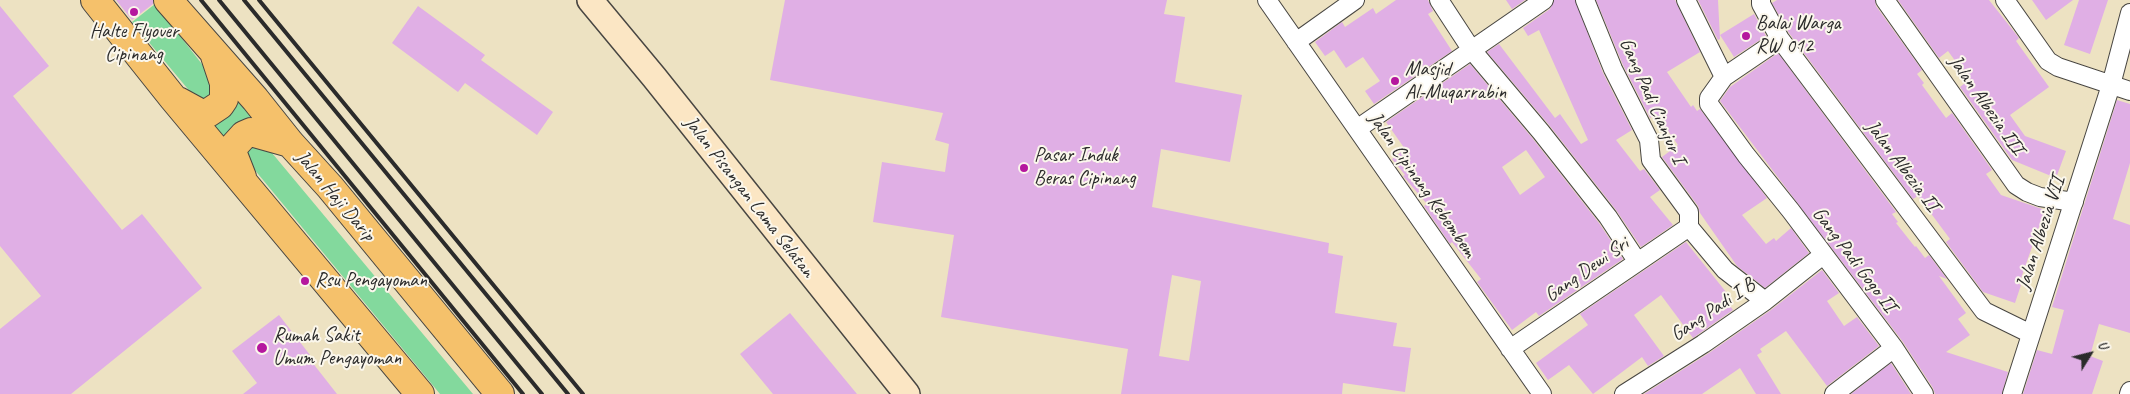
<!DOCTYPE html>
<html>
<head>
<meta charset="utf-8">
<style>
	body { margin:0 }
	#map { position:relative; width:2130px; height:394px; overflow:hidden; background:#ede2c2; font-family:Caveat,sans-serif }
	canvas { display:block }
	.north { position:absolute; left:2065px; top:329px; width:50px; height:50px; -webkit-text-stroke:4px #fbf7ec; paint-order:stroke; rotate:54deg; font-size:14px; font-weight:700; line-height:20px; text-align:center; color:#2b2b2b }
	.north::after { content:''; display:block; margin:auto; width:18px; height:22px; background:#2b2b2b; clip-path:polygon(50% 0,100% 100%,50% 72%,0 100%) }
</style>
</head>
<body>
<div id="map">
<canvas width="2130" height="394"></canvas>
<div class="north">U</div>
</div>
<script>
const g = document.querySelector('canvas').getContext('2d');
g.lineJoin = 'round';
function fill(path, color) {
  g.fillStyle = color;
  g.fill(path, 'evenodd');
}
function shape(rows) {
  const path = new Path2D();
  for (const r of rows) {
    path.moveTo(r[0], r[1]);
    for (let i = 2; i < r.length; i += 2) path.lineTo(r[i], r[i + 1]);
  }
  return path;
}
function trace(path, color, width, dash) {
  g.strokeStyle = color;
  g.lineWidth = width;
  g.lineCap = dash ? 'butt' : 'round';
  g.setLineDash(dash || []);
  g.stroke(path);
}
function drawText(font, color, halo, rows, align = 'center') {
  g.font = font + ' Caveat,sans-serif';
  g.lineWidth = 4;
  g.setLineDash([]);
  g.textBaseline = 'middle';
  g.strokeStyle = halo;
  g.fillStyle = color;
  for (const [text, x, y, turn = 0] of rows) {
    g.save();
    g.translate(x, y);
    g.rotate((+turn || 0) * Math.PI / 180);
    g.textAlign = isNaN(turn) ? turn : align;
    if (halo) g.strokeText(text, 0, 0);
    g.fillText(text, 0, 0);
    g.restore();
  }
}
const green = shape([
	[155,4,223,91,255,101,257,135,473,394,440,394,249,163,173,98,207,112,132,22]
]);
const building = shape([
	[116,0,153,0,153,4,132,20],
	[785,0,1167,0,1164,14,1185,17,1175,82,1242,95,1230,162,1161,149,1152,207,1329,243,1328,253,1343,256,1335,313,1397,323,1393,346,1411,348,1405,392,1343,383,1342,394,1121,394,1128,349,941,317,954,235,873,222,882,162,945,172,949,144,935,140,943,113,770,80],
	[1172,275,1201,281,1189,361,1159,356],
	[1396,0,1428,0,1433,11,1428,14,1452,51,1374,104,1365,91,1380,81,1363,57,1346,68,1334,50,1325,56,1315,42,1342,22,1345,27,1373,8,1376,14],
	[1506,0,1525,0,1512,9],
	[1554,0,1575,0,1603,73,1632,130,1616,140,1640,171,1644,169,1660,190,1650,197,1673,225,1641,247,1616,210,1549,125,1487,52,1499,44,1555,118,1560,114,1581,144,1588,140,1539,30,1528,36,1523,28,1550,9],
	[1596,0,1675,0,1700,52,1667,72,1691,107,1693,105,1697,111,1700,109,1767,198,1742,215,1766,244,1774,238,1776,241,1791,228,1809,253,1765,288,1737,266,1700,213,1698,206,1662,157,1678,145,1656,114,1650,118,1623,65],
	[1698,0,1718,0,1720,39,1718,40],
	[1777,0,1875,0,1876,6,1922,70,1917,74,1924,83,1922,85,1946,118,1952,113,1992,170,1986,174,2001,195,2045,210,2019,284,2021,285,2015,303,1983,292,1946,242,1950,239,1918,196,1913,199,1789,33,1772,3],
	[1898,0,1989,0,2019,38,2016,41,2049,87,2010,115,2025,136,2066,151,2056,178,2012,160,1960,87,1969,80,1948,51,1939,58],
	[2032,0,2073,0,2046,20],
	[2079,0,2108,0,2090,54,2064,45],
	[0,6,49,66,13,96,122,230,142,214,202,288,71,394,0,394,0,329,41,296,0,246],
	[418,6,485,55,481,60,553,112,537,135,465,83,458,92,392,43],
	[1754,14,1766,36,1734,57,1720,35],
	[1778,53,1896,212,1892,214,1898,222,1896,223,1915,247,1916,246,1925,258,1929,255,1947,279,1939,276,1966,313,1958,319,1970,335,1946,352,2008,372,2002,394,1935,394,1933,388,1903,342,1720,101,1730,87],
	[1470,64,1533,139,1599,223,1623,259,1539,316,1536,312,1512,330,1477,282,1481,279,1452,242,1450,244,1424,206,1427,204,1403,176,1405,175,1392,159,1405,149,1386,122],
	[1526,150,1545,177,1520,195,1502,167],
	[2117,100,2130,104,2130,163,2113,219,2130,225,2130,333,2099,324,2090,356,2103,361,2092,394,2023,394,2037,350,2052,354,2064,310,2052,307],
	[1686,242,1730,297,1726,300,1733,310,1693,338,1661,295,1634,315,1664,356,1648,366,1642,357,1593,394,1569,365,1548,380,1536,363,1588,325,1580,314],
	[1822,270,1839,293,1827,301,1844,326,1857,317,1879,346,1827,386,1786,331,1760,349,1762,352,1757,355,1781,394,1756,394,1740,368,1702,394,1644,394,1709,353,1771,310],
	[790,313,857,394,773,394,740,354],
	[279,315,310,355,308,357,337,394,243,394,257,383,232,351],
	[1891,363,1911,394,1851,394]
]);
const street = shape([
	[1267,0,1542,394],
	[1439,0,1471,49,1541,132,1608,217,1637,261],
	[1585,0,1613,69,1649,140,1651,160,1689,212,1689,227],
	[1686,0,1724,77],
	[1761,0,1761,4,1780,39,1984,311,2031,334],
	[1885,0,2016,185,2027,192,2040,197,2074,202],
	[2005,0,2048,61,2058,67,2130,91],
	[1780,39,1724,77,1709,98,1709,104,1746,155,1791,211,1894,348,1924,394],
	[1296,42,1355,0],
	[1357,129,1544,0],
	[1689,227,1725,270,1765,301],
	[1510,349,1689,227],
	[1624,394,1703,344,1765,301,1823,255],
	[1834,394,1894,348],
	[2012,394,2111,85,2130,13],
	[2129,394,2130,391]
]);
const secondary = shape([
	[590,0,654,77,907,394]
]);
const primary = shape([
	[95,0,173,98,420,394],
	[168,0,255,99,290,143,330,187,500,394],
	[178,101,200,113,208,113,220,105,224,99,224,83,215,56],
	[242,177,233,154,234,146,244,135,251,132,290,143]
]);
const rail = shape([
	[201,0,523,394],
	[219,0,542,394],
	[244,0,568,394],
	[259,0,583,394]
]);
const markers = [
	[134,12,5,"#b5179e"],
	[1746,36,5,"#b5179e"],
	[1395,81,5,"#b5179e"],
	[1024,168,5,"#b5179e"],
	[305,281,5,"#b5179e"],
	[262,348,6,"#b5179e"]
];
const poiNames = [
	["Balai Warga",1756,24],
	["RW 012",1756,47],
	["Halte Flyover",134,32,"center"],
	["Cipinang",134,55,"center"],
	["Masjid",1405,70],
	["Al-Muqarrabin",1405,93],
	["Pasar Induk",1034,156],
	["Beras Cipinang",1034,179],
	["Rsu Pengayoman",315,281],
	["Rumah Sakit",273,336],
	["Umum Pengayoman",273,359]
];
const streetNames = [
	["Gang Padi Cianjur I",1652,101,66],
	["Jalan Albezia III",1986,105,55],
	["Jalan Albezia II",1902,166,53],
	["Jalan Cipinang Kebembem",1422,185,55],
	["Jalan Haji Darip",335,196,50],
	["Jalan Pisangan Lama Selatan",749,197,52],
	["Jalan Albezia VII",2041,233,-72],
	["Gang Padi Gogo II",1854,260,53],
	["Gang Dewi Sri",1587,270,-35],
	["Gang Padi I B",1713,310,-34]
];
fill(green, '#83d99d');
fill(building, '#e0afe5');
trace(street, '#484642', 20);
trace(secondary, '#484642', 28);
trace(primary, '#484642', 30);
trace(street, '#fff', 18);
trace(secondary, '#fbe6c4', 25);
trace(primary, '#f5c16b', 28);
trace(rail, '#2b2b2b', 4);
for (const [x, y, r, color] of markers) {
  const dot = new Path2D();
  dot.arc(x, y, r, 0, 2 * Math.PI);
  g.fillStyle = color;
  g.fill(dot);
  trace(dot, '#fbf7ec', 2);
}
drawText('20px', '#2b2b2b', '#fbf7ec', poiNames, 'left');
drawText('20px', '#2b2b2b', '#fbf7ec', streetNames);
</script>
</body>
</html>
